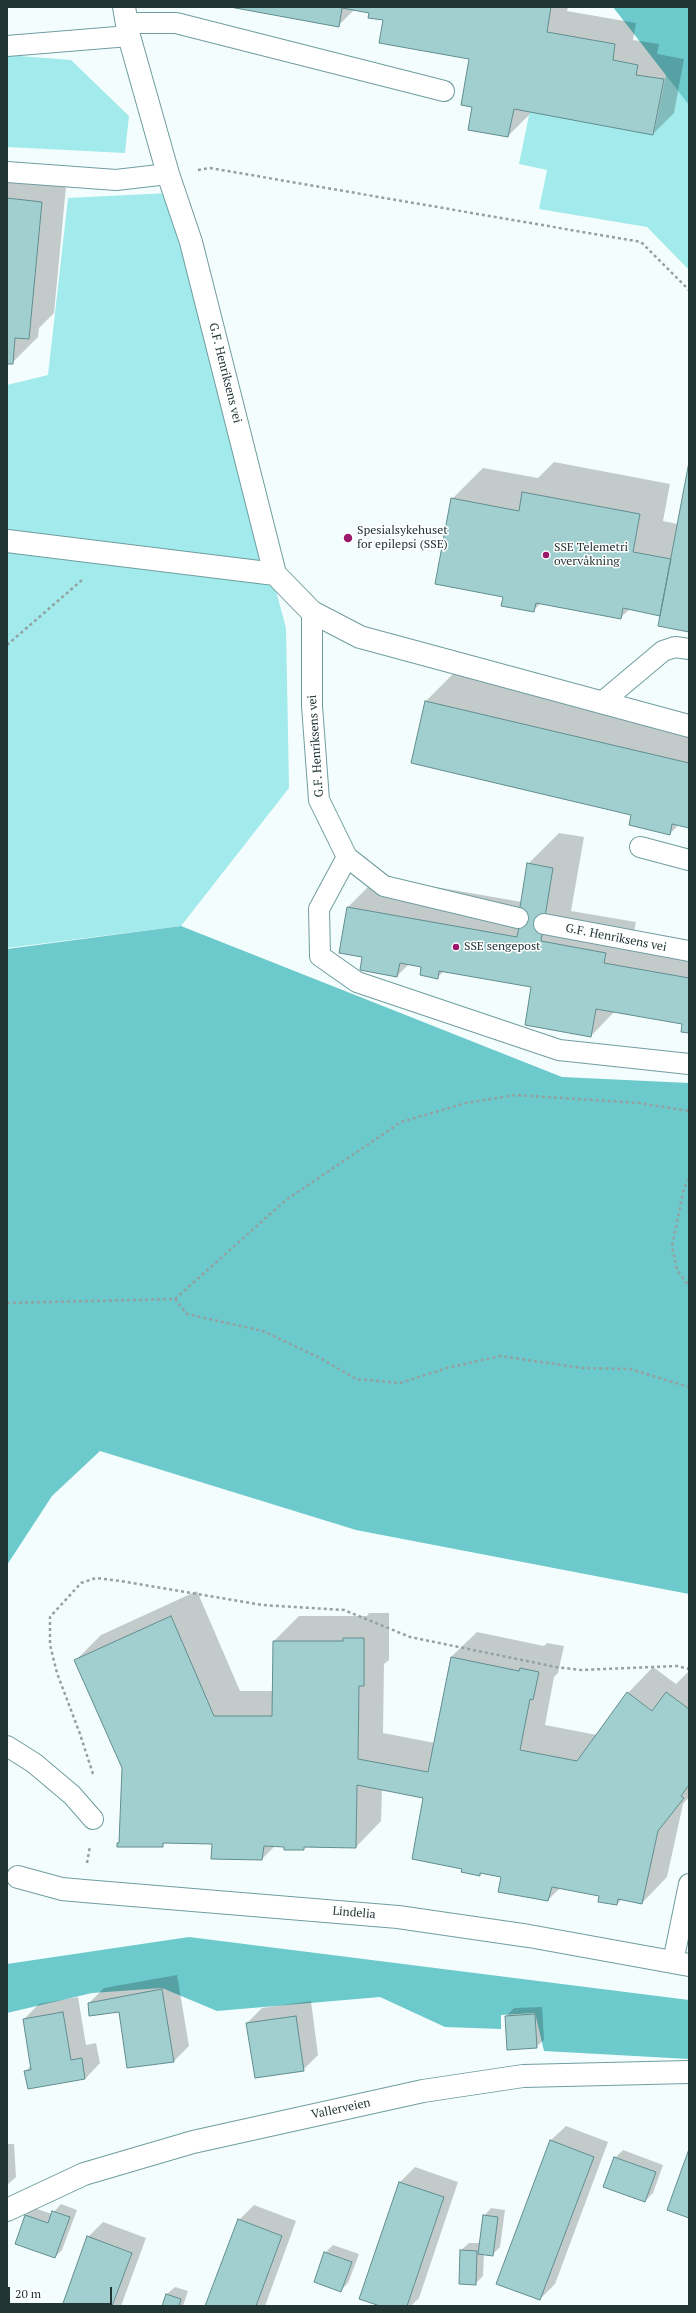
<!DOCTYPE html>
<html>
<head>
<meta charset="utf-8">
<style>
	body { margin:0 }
	#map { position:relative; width:696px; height:2313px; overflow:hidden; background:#f4fdfd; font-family:"PT Serif",serif }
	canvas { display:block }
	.frame { position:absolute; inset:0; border:8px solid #223535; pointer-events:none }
	.scale { position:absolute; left:8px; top:2287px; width:104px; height:18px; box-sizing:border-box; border:2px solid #223535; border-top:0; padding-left:5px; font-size:12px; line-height:14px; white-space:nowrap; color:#223535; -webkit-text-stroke:3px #fff; paint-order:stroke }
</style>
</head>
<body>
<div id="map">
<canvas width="696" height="2313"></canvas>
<div class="frame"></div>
<div class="scale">20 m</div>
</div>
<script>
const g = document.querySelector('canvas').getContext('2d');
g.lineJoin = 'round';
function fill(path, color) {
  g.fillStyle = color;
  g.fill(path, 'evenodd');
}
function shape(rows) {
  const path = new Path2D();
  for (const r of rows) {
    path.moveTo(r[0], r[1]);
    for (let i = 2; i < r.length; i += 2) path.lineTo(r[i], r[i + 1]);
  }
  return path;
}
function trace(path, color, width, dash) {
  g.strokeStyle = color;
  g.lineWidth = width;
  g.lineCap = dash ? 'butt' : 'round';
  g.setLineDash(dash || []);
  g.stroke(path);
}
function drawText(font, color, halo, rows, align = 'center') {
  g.font = font + ' "PT Serif",serif';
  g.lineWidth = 3;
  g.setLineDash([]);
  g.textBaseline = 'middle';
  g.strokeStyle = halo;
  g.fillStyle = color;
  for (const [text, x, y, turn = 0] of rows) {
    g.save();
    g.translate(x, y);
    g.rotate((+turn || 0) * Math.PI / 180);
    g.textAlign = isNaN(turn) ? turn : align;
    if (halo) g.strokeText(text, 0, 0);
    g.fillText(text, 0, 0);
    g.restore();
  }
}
const green = shape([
	[7,55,71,60,129,116,125,153,7,147],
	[666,74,689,104,689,270,647,227,539,209,547,170,519,164,530,110,654,134],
	[169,193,286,628,289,788,181,926,7,948,7,385,48,375,68,198]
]);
const forest = shape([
	[613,7,689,7,689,105],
	[181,926,562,1077,689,1083,689,1594,356,1530,100,1451,52,1496,7,1565,7,949],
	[189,1937,689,2000,689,2059,544,2051,535,2013,501,2015,501,2029,445,2027,380,1997,217,2011,162,1988,92,1993,7,2013,7,1964]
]);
const shadow = shape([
	[235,7,568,7,567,11,636,23,633,40,659,44,657,54,684,59,674,113,653,134,530,111,529,115,508,136,474,107,470,58,370,12,355,9,338,26],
	[7,171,67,176,54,313,39,328,38,337,12,363,7,363],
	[554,462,670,484,663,521,678,524,689,467,689,631,661,615,630,609,620,618,541,603,534,610,504,596,452,499,483,468,538,478],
	[457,670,689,725,689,827,679,824,670,834,633,814,412,762,426,701],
	[559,833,584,837,571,911,636,922,634,932,689,942,689,1032,683,1023,615,1011,591,1036,532,986,444,971,437,978,423,967,409,964,397,976,363,956,347,908,378,877,522,902,528,864],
	[197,1591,240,1691,273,1691,274,1641,299,1616,367,1616,369,1613,389,1613,389,1660,384,1664,383,1733,435,1743,451,1657,477,1632,544,1646,547,1643,564,1646,558,1673,554,1677,545,1725,597,1735,628,1693,653,1667,676,1684,689,1671,689,1797,683,1804,667,1877,642,1903,622,1899,617,1904,600,1895,560,1888,548,1900,502,1876,482,1872,479,1875,463,1868,424,1797,382,1789,381,1821,356,1847,306,1846,303,1849,276,1845,262,1859,213,1843,166,1842,162,1846,118,1844,120,1842,123,1768,75,1661,101,1635],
	[177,1975,189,2046,174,2061,128,2067,120,2011,89,2003,104,1988],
	[78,1997,86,2045,96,2043,100,2063,85,2079,25,2071,32,2065,24,2019,39,2004],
	[311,2001,318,2055,303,2070,247,2023,262,2008],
	[542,2007,544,2040,536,2047,506,2016,514,2008],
	[566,2126,608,2142,555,2284,540,2299,550,2141],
	[7,2144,14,2144,16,2177,7,2185],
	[623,2150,663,2165,653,2193,645,2201,615,2158],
	[415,2167,458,2182,419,2298,411,2306,383,2306,360,2298,400,2182],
	[61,2204,77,2210,62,2250,55,2257,16,2243,26,2215,34,2208,52,2214],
	[254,2205,296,2221,265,2306,206,2306,239,2220],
	[491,2208,505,2210,500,2247,492,2255,484,2254,483,2276,475,2284,461,2250,469,2243,480,2243,484,2216],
	[103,2222,146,2238,121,2306,63,2306,88,2237],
	[333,2245,359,2254,348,2283,341,2290,325,2253],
	[175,2287,188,2291,183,2306,163,2306,167,2294]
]);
const building = shape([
	[230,7,551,7,547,32,615,44,613,60,638,65,636,75,664,79,653,135,514,109,508,137,468,130,472,107,461,105,469,59,379,43,383,20,368,18,369,13,342,8,339,27,230,7],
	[7,198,42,202,29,339,15,338,13,364,7,364,7,198],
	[689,462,689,632,658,626,689,462],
	[522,492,640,514,633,552,671,559,660,616,623,608,621,619,536,603,534,612,501,606,503,597,435,584,451,498,519,511,522,492],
	[425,701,689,763,689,828,672,824,670,835,629,825,631,815,411,763,425,701],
	[527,863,553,868,541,941,606,953,604,963,689,978,689,1033,681,1032,682,1024,596,1009,591,1037,525,1025,531,987,439,971,438,979,420,975,421,967,400,963,397,977,360,970,362,957,339,953,347,907,517,937,519,927,517,926,527,863],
	[171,1616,214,1716,272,1716,273,1641,343,1641,343,1638,364,1638,364,1686,359,1686,358,1759,428,1772,451,1657,519,1671,520,1668,539,1672,533,1700,530,1699,520,1750,577,1761,627,1692,652,1711,666,1692,689,1709,689,1785,681,1796,684,1798,658,1831,642,1904,618,1899,617,1905,598,1902,599,1896,552,1887,548,1901,498,1892,501,1877,480,1873,480,1876,461,1872,462,1869,412,1859,423,1798,357,1785,356,1848,304,1847,304,1850,284,1850,284,1847,264,1846,262,1860,211,1859,212,1844,163,1843,163,1847,117,1847,117,1843,119,1843,122,1768,74,1660,171,1616],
	[162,1989,174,2062,127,2068,119,2012,89,2016,88,2003,162,1989],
	[63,2012,71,2060,82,2058,85,2079,28,2089,24,2071,31,2070,23,2019,63,2012],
	[535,2014,537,2048,507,2050,505,2016,535,2014],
	[296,2016,304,2071,255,2078,246,2023,296,2016],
	[550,2140,594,2157,540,2300,496,2284,550,2140],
	[689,2149,689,2218,667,2210,689,2149],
	[614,2157,656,2172,645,2202,603,2187,614,2157],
	[399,2182,444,2197,407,2306,380,2306,359,2299,399,2182],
	[52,2211,70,2217,55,2258,15,2244,25,2215,48,2223,52,2211],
	[483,2215,498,2217,493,2256,478,2254,483,2215],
	[238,2219,282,2236,256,2306,205,2306,238,2219],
	[87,2236,132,2253,112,2306,62,2306,87,2236],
	[460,2250,477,2251,476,2285,459,2284,460,2250],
	[324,2252,352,2262,341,2292,314,2282,324,2252],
	[166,2294,181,2299,179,2306,162,2306,166,2294]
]);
const path = shape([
	[198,170,210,168,641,242,689,290],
	[7,645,82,580],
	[689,1179,684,1188,672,1246,677,1270,689,1286],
	[175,1299,286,1200,401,1122,466,1103,516,1095,639,1103,689,1111],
	[7,1303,175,1299,187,1314,263,1331,320,1358,356,1379,400,1383,447,1368,500,1356,582,1368,630,1369,689,1387],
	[93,1774,80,1734,57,1673,50,1645,50,1617,81,1583,96,1578,121,1581,262,1605,344,1610,410,1637,556,1667,581,1670,677,1666,689,1669],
	[87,1863,90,1846]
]);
const lane = shape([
	[126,23,176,23,444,91],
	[7,46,129,36],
	[7,172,116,180,168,174],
	[312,612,312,706,319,800,347,857,384,886,518,918],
	[601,703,663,651,675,647,689,649],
	[640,847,689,860],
	[347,857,319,909,320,956,357,982,559,1050,689,1064],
	[544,924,689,951],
	[7,1746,34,1763,72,1795,93,1819],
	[673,1962,689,1884]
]);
const street = shape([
	[124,7,129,36,168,174,191,242,275,574],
	[7,541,275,574,312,612,360,637,689,726],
	[18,1877,62,1889,84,1891,398,1917,529,1936,689,1965],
	[7,2210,84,2174,193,2142,423,2091,523,2076,689,2072]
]);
const markers = [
	[348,538,5,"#9d196b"],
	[546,555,4,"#9d196b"],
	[456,947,4,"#9d196b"]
];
const streetNames = [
	["G.F. Henriksens vei",225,373,76],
	["G.F. Henriksens vei",316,746,-94],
	["G.F. Henriksens vei",616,938,11],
	["Lindelia",354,1913,5],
	["Vallerveien",341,2109,-12]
];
const poiNames = [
	["Spesialsykehuset",357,531],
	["for epilepsi (SSE)",357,545],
	["SSE Telemetri",554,548],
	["overvåkning",554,562],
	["SSE sengepost",464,947]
];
fill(green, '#a2eaec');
fill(forest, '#6ccacd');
fill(shadow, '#0003');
fill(building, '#a1cfd0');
trace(building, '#618d8f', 1);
trace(lane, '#709d9f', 22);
trace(street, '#709d9f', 24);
trace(path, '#93a1a1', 2.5, [3, 3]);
trace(lane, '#fff', 20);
trace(street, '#fff', 22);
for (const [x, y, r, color] of markers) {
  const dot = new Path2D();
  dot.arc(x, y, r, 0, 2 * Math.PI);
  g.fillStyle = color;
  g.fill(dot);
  trace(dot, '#fff', 1.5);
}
drawText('12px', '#223535', '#fff', streetNames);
drawText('12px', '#223535', '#fff', poiNames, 'left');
</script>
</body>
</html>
